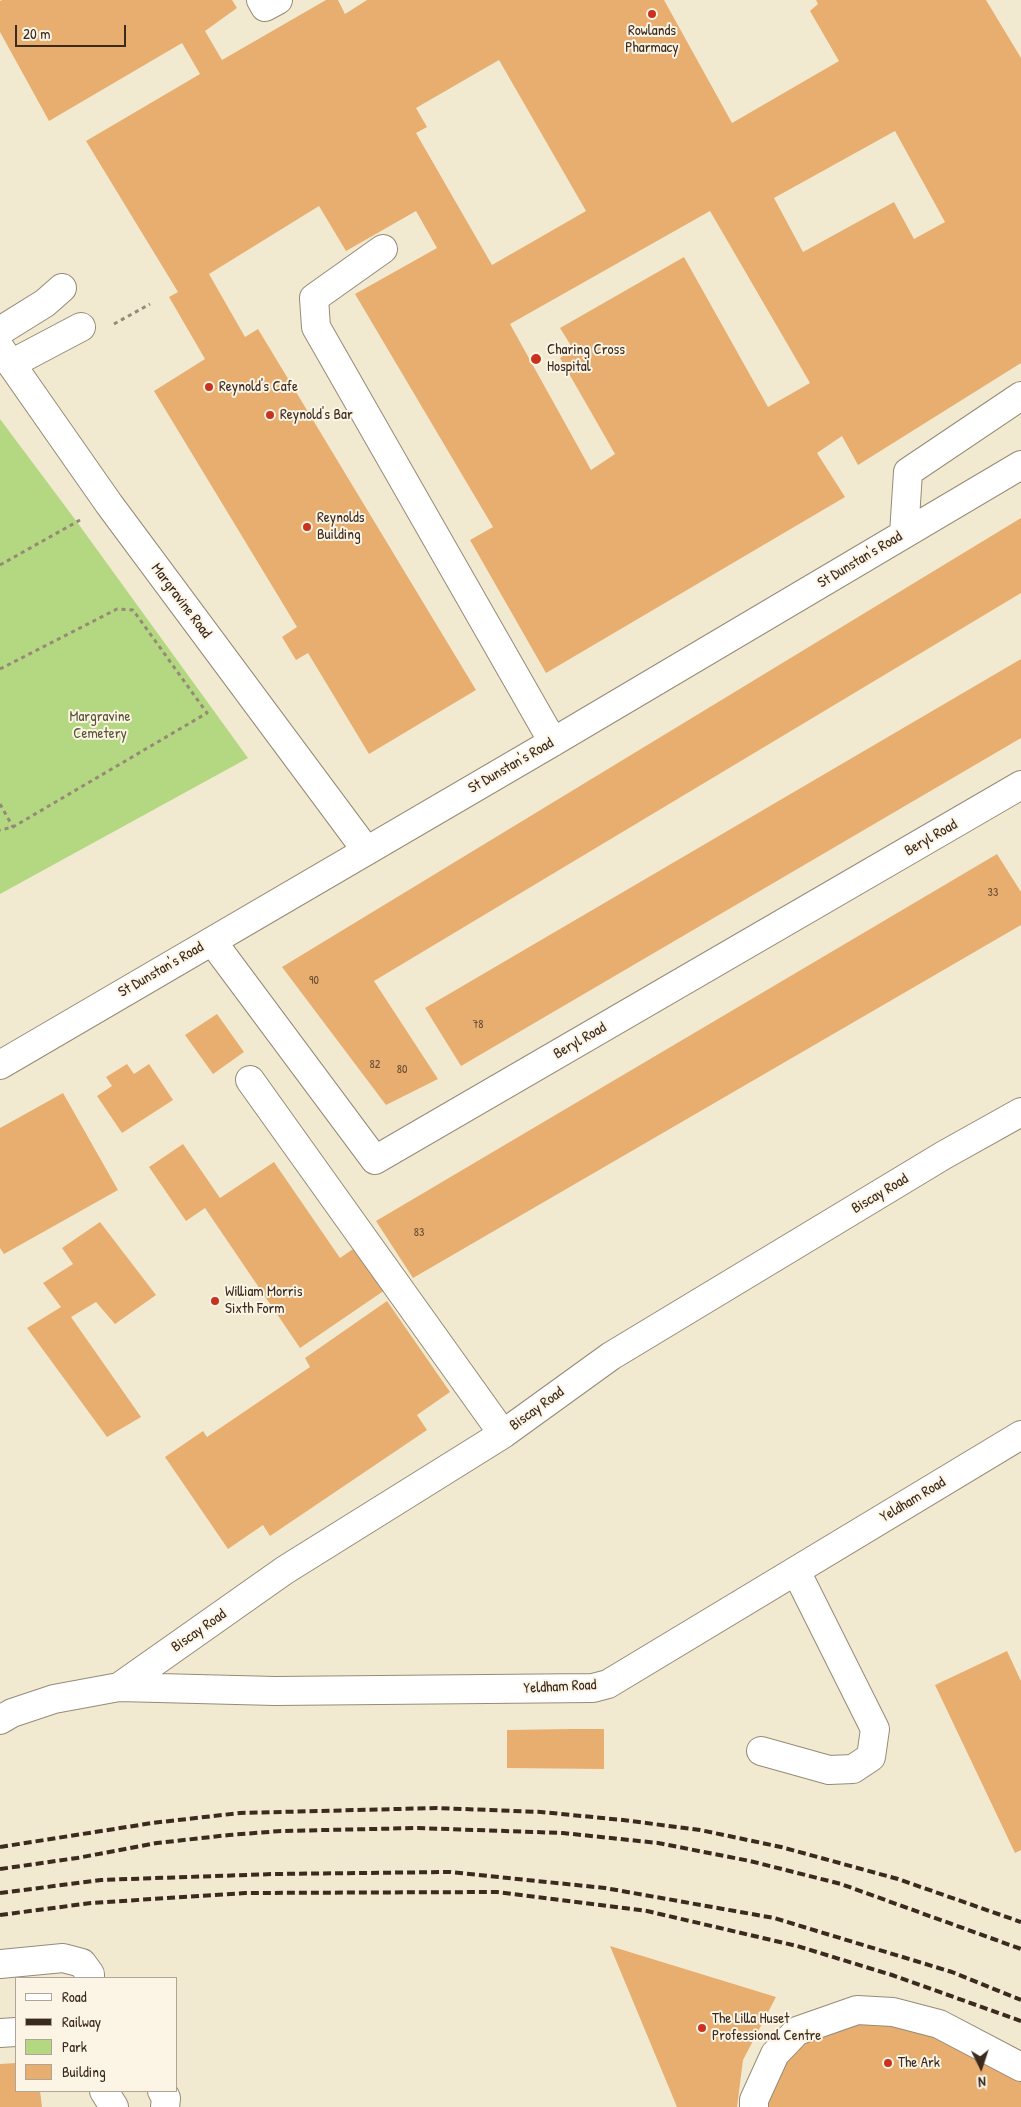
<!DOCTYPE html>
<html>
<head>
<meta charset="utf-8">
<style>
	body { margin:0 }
	#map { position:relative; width:1021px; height:2107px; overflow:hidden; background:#f2ead0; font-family:"Patrick Hand",sans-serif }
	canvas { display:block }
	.legend { position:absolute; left:15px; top:1977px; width:162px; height:115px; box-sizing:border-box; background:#fcf5e5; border:1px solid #afa495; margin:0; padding:6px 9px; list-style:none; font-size:15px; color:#3b2a1e }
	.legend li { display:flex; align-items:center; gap:10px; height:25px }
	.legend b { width:25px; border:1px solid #afa495 }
	.north { position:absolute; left:956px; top:2042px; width:50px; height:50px; -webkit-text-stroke:4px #fcf5e5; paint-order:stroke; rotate:176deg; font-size:14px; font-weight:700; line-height:20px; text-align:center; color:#3b2a1e }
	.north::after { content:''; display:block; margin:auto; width:18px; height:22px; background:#3b2a1e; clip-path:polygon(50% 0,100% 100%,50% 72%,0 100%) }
	.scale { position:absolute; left:15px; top:25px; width:111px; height:22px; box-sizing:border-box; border:2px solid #3b2a1e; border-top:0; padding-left:6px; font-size:15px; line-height:18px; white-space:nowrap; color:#3b2a1e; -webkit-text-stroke:4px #fcf5e5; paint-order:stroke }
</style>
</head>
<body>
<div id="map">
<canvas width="1021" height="2107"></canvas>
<ul class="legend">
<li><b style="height:6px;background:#fff"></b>Road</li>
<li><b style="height:6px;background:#3b2a1e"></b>Railway</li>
<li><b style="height:14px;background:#b4d881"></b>Park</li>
<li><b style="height:14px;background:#e8ae70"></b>Building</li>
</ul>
<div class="north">N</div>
<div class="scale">20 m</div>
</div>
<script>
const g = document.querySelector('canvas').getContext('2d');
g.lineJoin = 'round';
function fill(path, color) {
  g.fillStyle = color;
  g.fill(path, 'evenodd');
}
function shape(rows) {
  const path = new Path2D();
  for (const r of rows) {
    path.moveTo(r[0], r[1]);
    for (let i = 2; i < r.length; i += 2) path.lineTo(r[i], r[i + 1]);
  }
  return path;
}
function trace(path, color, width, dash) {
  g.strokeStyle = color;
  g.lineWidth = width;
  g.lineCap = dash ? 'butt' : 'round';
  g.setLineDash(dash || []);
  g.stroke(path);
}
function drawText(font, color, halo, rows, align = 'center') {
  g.font = font + ' "Patrick Hand",sans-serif';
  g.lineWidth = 4;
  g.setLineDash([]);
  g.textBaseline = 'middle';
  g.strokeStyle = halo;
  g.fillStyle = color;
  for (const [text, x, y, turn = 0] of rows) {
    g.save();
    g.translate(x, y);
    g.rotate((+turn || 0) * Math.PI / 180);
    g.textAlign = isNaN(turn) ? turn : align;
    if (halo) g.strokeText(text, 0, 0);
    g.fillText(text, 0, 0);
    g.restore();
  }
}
const green = shape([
	[0,419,77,522,248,758,0,894]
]);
const building = shape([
	[2,0,232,0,237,8,205,31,222,60,326,0,338,0,345,14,367,0,664,0,732,123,839,61,810,11,818,4,816,0,986,0,1021,58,1021,363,858,465,842,436,817,453,845,497,546,673,470,540,493,527,355,294,437,248,416,211,346,251,319,206,209,274,245,337,258,329,476,690,369,754,308,653,296,660,282,637,297,627,154,391,205,359,169,297,178,292,86,141,200,74,182,43,49,121,0,32,0,1],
	[499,60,586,211,492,265,416,133,427,127,416,108],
	[895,131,945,222,914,239,894,202,803,252,774,198],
	[710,211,810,383,768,407,684,257,560,328,573,349,560,358,615,454,591,470,510,324],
	[1021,518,1021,593,374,981,438,1079,386,1105,282,967],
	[1021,659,1021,738,461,1066,425,1008],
	[997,854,1021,892,1021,925,413,1278,376,1221],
	[217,1014,244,1052,213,1074,185,1035],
	[127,1064,134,1074,149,1064,173,1100,122,1133,97,1096,112,1086,106,1077],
	[63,1093,118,1190,4,1254,0,1248,0,1128],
	[183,1144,220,1198,274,1162,340,1258,356,1247,385,1290,300,1348,205,1208,186,1221,149,1167],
	[100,1222,156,1295,115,1324,96,1302,71,1317,141,1417,107,1437,27,1328,61,1307,43,1283,73,1264,62,1248],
	[387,1301,450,1392,417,1415,427,1430,270,1536,263,1525,228,1549,165,1457,203,1431,207,1437,310,1367,305,1358],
	[1007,1651,1021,1681,1021,1850,1015,1853,935,1685],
	[571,1729,604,1729,604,1769,507,1768,507,1730],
	[610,1946,776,1997,743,2060,737,2107,677,2107],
	[854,2017,924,2030,1021,2074,1021,2107,758,2107,768,2079,808,2038],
	[16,2063,16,2091,40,2091,42,2107,0,2107,0,2064]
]);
const path = shape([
	[114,324,150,304],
	[0,565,80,520],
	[0,669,117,609,133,610,207,713,13,827,0,830],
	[0,804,13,827]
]);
const minor = shape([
	[261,0,265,7,278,0],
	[383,249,314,298,316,327,553,742],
	[0,331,45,303,62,288],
	[0,348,109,504,366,850],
	[11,364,81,327],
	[904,534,908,472,1021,396],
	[212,941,375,1160,1021,785],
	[0,1065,553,742,1021,465],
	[250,1080,503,1434],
	[119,1687,275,1691,593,1688,608,1684,1021,1435],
	[0,1720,12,1713,54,1699,119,1687,285,1570,503,1434,611,1356,944,1155,1021,1112],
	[761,1751,829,1770,853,1769,871,1757,875,1729,796,1571],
	[0,1964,63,1958,82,1963,90,1974,90,1978],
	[0,2033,16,2032],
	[104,2091,114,2107],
	[162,2091,166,2098,165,2107],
	[754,2107,754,2100,775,2054,797,2031,857,2010,893,2012,939,2024,1021,2067]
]);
const rail = shape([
	[0,1847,152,1823,240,1813,437,1808,541,1812,623,1820,700,1830,781,1847,898,1879,1021,1922],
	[0,1869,77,1858,157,1843,229,1835,281,1831,418,1828,563,1833,658,1843,750,1861,841,1884,1021,1949],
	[0,1893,101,1880,274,1874,450,1872,605,1888,774,1918,952,1972,1021,2000],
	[0,1915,91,1903,245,1893,497,1892,647,1911,797,1946,892,1975,1021,2021]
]);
const markers = [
	[652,14,5,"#c8321e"],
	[536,359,6,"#c8321e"],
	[209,387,5,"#c8321e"],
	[270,415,5,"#c8321e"],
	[307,527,5,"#c8321e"],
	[215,1301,5,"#c8321e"],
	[702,2028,5,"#c8321e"],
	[888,2063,5,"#c8321e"]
];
const numberNames = [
	["33",993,893],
	["90",314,981],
	["78",478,1025],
	["82",375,1065],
	["80",402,1070],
	["83",419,1233]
];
const poiNames = [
	["Rowlands",652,31,"center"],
	["Pharmacy",652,48,"center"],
	["Charing Cross",547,350],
	["Hospital",547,367],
	["Reynold's Cafe",219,387],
	["Reynold's Bar",280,415],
	["Reynolds",317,518],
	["Building",317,535],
	["William Morris",225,1292],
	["Sixth Form",225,1309],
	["The Lilla Huset",712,2019],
	["Professional Centre",712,2036],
	["The Ark",898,2063]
];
const streetNames = [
	["St Dunstan's Road",860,560,-31],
	["Margravine Road",181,601,53],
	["St Dunstan's Road",511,766,-30],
	["Beryl Road",931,838,-30],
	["St Dunstan's Road",161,970,-30],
	["Beryl Road",580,1041,-30],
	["Biscay Road",880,1194,-31],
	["Biscay Road",537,1409,-36],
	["Yeldham Road",913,1500,-31],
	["Biscay Road",199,1631,-35],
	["Yeldham Road",560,1687,-3]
];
const parkNames = [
	["Margravine",100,717],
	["Cemetery",100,734]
];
fill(green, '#b4d881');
fill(building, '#e8ae70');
trace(minor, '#968a77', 30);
trace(path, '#968a77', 3, [4, 4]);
trace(minor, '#fff', 28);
trace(rail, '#3b2a1e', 4, [8, 4]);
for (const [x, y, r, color] of markers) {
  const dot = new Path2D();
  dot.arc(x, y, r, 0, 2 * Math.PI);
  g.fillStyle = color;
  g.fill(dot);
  trace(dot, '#fcf5e5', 2);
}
drawText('12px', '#664b32', null, numberNames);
drawText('15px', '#3b2a1e', '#fcf5e5', poiNames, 'left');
drawText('15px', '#3b2a1e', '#fcf5e5', streetNames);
drawText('15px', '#595637', '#fcf5e5', parkNames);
</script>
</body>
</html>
